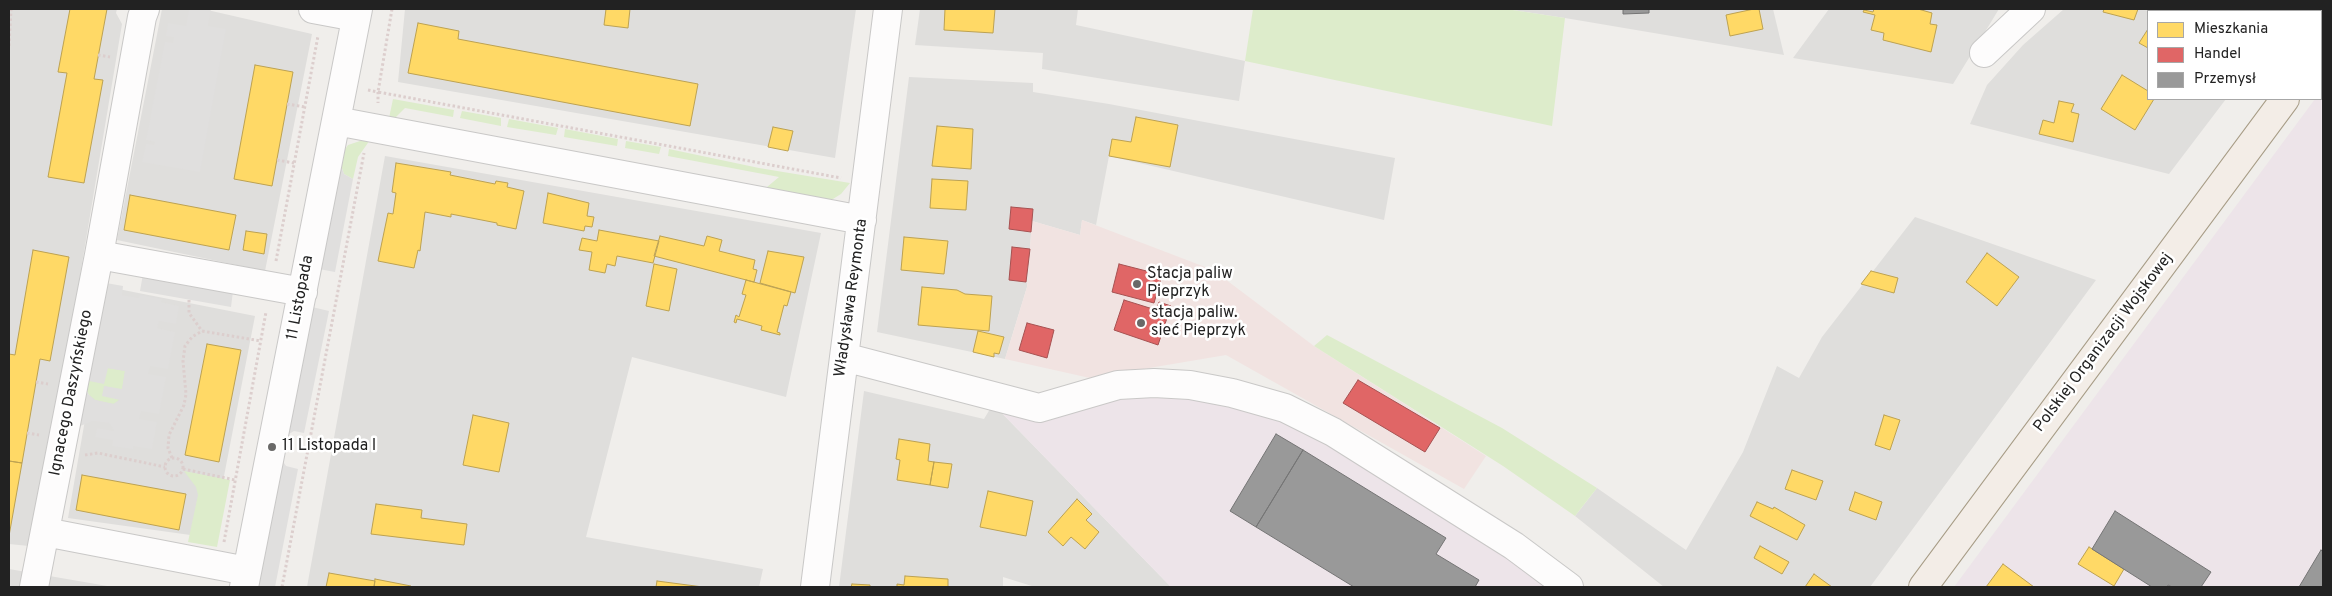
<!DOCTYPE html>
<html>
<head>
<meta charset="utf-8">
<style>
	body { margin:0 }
	#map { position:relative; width:2332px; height:596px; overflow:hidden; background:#f0eeeb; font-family:Overpass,sans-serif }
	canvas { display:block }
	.frame { position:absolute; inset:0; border:10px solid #222; pointer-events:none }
	.legend { position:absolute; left:2147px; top:10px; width:175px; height:90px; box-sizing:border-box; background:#fff; border:1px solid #a7a7a7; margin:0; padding:6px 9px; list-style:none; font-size:15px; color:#222 }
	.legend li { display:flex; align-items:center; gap:10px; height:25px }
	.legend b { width:25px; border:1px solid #a7a7a7 }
</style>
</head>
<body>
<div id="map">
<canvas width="2332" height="596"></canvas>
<div class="frame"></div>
<ul class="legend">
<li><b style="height:14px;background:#ffd966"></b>Mieszkania</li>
<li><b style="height:14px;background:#e06666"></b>Handel</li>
<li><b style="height:14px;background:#999"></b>Przemysł</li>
</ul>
</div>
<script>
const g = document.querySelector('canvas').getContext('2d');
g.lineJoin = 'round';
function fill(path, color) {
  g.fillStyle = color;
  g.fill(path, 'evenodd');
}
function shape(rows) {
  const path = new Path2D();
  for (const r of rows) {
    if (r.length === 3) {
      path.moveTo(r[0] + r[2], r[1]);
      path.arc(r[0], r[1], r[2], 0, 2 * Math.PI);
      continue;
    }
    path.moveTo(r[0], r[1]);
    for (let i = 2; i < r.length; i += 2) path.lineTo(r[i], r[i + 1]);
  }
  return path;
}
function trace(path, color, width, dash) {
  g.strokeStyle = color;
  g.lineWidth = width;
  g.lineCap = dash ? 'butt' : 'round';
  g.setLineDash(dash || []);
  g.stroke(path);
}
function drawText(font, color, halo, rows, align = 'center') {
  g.font = font + ' Overpass,sans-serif';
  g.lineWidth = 5;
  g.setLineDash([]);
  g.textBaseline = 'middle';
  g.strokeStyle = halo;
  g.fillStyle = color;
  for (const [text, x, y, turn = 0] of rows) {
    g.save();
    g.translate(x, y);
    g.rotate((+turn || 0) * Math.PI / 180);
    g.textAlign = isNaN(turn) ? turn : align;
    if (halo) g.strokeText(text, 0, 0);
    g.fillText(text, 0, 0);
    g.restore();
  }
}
const residential = shape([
	[9,9,117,9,116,13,122,24,36,539,29,546,9,544],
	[162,9,203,9,312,34,265,271,117,240],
	[405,9,856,9,835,158,398,82],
	[920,9,1078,9,1076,25,1245,61,1239,101,1042,69,1043,53,915,45],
	[1506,9,1773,9,1784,55,1565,18],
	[1829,9,1999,9,1953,84,1793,58],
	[2064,9,2220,9,2229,11,2148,11,2148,99,2226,99,2169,174,1970,124,1987,85,2023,45],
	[909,77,1033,83,1033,92,1109,104,1395,158,1384,220,1109,156,1096,225,1082,220,1080,235,1032,221,1027,287,1005,359,877,332],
	[385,156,821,233,786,397,632,357,586,537,763,569,759,587,307,587],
	[1915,217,2096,280,1870,587,1664,587,1575,516,1597,488,1686,550,1743,452,1777,366,1799,378,1822,337],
	[108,287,255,316,212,538,68,518],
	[864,391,984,419,993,404,1171,587,1035,587,1003,577,1003,587,839,587],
	[9,569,113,587,9,587]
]);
const commercial = shape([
	[1082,220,1213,270,1314,346,1486,456,1464,489,1226,355,1090,378,1005,359,1027,287,1032,221,1080,235]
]);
const industrial = shape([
	[2220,9,2294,9,2292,11,2229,11],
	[2323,87,2323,587,1954,587,2315,99,2321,99,2321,90],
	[1118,385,1285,408,1569,587,1171,587,993,404]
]);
const grass = shape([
	[1253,9,1506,9,1565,18,1552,126,1245,61],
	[393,99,454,110,453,117,405,108,389,124,388,123],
	[462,111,501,118,501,126,460,118],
	[509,119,558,128,556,135,507,127],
	[565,129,618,139,617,146,564,137],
	[366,139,370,140,358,157,353,179,344,174,340,163,341,155,348,145],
	[626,141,661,147,659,154,625,148],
	[669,149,759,168,850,183,841,194,828,202,761,192,779,177,668,156],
	[1327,335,1502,428,1597,488,1575,516,1503,466,1314,346],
	[107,368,125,371,122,390,104,386,120,399,114,404,95,400,89,395,85,388,87,381],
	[184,471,230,480,217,547,188,542,198,495,196,487]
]);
const parking = shape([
	[189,9,211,9,208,26,226,29,200,172,142,162,146,144,154,145,155,142,146,140,165,42,173,43,174,37,166,36,168,23,186,26],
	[340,163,344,174,353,179,335,272,319,269],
	[143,274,233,291,231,307,140,291],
	[106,283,123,286,122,295,139,298,140,295,162,299,161,302,179,306,176,324,159,321,157,328,175,332,168,369,150,366,148,374,166,377,159,414,141,411,139,419,157,422,152,449,133,446,133,449,112,446,113,440,95,437,97,428,114,431,109,423,92,421,78,427,85,388,89,395,95,400,113,404,120,400,102,396,104,386,122,389,125,371,108,368,104,384,84,380],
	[312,307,329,311,304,433,294,431,287,435],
	[282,460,286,466,298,469,275,587,258,587]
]);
const homes = shape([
	[70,9,107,9,94,79,103,80,84,183,48,177,67,73,58,72,70,9],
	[606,9,630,9,628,28,604,25,606,9],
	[945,9,995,9,993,33,944,30,945,9],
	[1754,9,1759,9,1763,29,1730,36,1726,15,1754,9],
	[1874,9,1918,9,1932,13,1930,24,1937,25,1931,52,1883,40,1884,33,1871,30,1875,15,1863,12,1864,10,1873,12,1874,9],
	[2104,9,2138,9,2134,20,2103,12,2104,9],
	[418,23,459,31,458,39,698,84,690,126,408,73,418,23],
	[2148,29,2148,48,2139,43,2148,29],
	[255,65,293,72,272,186,234,179,255,65],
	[2122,75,2148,91,2148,99,2154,99,2135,130,2101,109,2122,75],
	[2059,101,2074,104,2071,112,2079,114,2073,142,2039,134,2043,120,2054,123,2059,101],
	[1136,117,1178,125,1170,167,1109,156,1112,139,1131,142,1136,117],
	[937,126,973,129,971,169,932,166,937,126],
	[773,127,793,131,788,151,768,147,773,127],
	[396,163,451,172,450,175,495,184,496,181,508,183,507,187,524,191,516,229,497,225,497,223,451,214,451,217,425,212,420,251,418,250,414,268,378,261,388,213,393,214,396,193,392,192,396,163],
	[932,179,968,181,966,210,930,208,932,179],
	[548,193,589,203,587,216,594,217,592,227,585,226,584,231,543,223,548,193],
	[130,195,236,215,229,250,124,230,130,195],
	[599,230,659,241,653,263,617,256,615,266,607,264,605,273,589,270,592,252,579,250,582,238,597,241,599,230],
	[246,231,267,234,264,254,243,250,246,231],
	[660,236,704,246,707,236,722,240,719,251,755,260,753,269,757,270,754,282,654,256,660,236],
	[904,237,948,241,944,274,901,270,904,237],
	[33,250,69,257,50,361,40,359,22,463,9,461,9,354,15,355,33,250],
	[768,251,804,257,795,293,760,283,768,251],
	[1987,253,2019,277,1997,306,1966,282,1987,253],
	[654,264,677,269,669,311,646,306,654,264],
	[1871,271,1898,278,1894,293,1861,284,1871,271],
	[746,280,791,292,787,306,784,305,777,332,780,333,780,335,761,330,762,326,737,319,736,323,734,322,736,315,739,317,746,295,742,294,746,280],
	[922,287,957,290,965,294,992,296,989,331,918,325,922,287],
	[978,331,1004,337,999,354,994,353,994,357,973,352,978,331],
	[207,344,241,350,219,462,185,455,207,344],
	[473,415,509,423,499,472,463,465,473,415],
	[1884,415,1900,420,1890,450,1875,445,1884,415],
	[899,439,930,444,928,461,934,462,930,485,897,480,900,460,896,459,899,439],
	[9,461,22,463,9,536,9,461],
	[934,462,952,464,948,488,930,485,934,462],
	[1792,470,1823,481,1816,500,1785,489,1792,470],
	[82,475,186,494,179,530,76,510,82,475],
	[988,491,1033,501,1026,536,980,527,988,491],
	[1855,492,1882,502,1876,520,1849,510,1855,492],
	[1077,499,1092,514,1086,520,1099,532,1085,549,1071,537,1063,546,1048,532,1077,499],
	[1757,502,1773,509,1774,507,1805,525,1797,540,1750,516,1757,502],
	[376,504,422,510,421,518,467,524,464,545,371,534,376,504],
	[1760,546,1789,562,1782,574,1754,558,1760,546],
	[2089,547,2124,569,2114,586,2078,564,2089,547],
	[2003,564,2034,587,1986,587,2003,564],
	[329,573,375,581,374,587,326,587,329,573],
	[1814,574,1832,587,1805,587,1814,574],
	[905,576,948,579,948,587,897,587,897,584,904,585,905,576],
	[375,579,411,586,411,587,374,587,375,579],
	[657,581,703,587,656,587,657,581],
	[852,584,870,585,870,587,851,587,852,584]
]);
const shops = shape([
	[1011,207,1033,209,1031,232,1009,229,1011,207],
	[1012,247,1030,249,1026,282,1009,280,1012,247],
	[1119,264,1162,275,1154,303,1112,292,1119,264],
	[1124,300,1156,310,1159,302,1171,306,1158,345,1114,330,1124,300],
	[1027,323,1054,330,1047,358,1019,350,1027,323],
	[1358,380,1440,428,1425,452,1343,403,1358,380]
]);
const industry = shape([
	[1623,9,1649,9,1649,13,1623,14,1623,9],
	[1276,434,1303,450,1256,527,1230,511,1276,434],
	[1303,450,1446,538,1436,554,1479,580,1475,587,1354,587,1256,527,1303,450],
	[2115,511,2211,572,2201,587,2172,587,2168,585,2167,587,2152,587,2092,549,2115,511],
	[2321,550,2323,552,2323,587,2299,587,2321,550]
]);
const path = shape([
	[392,9,378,92,841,178],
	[9,46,11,9],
	[98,55,110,57],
	[368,90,378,92,378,103],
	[287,104,305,107],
	[277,160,294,163],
	[276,261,318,36],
	[189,300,189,313,202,331],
	[36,382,48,384],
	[27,433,39,435],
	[85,455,98,453,165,467],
	[172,458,168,448,169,435,184,405,186,394,183,361,185,346,192,337,202,331,261,341],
	[174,467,9],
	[183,469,235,480],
	[224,542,266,312],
	[282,587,364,153]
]);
const minor = shape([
	[313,9,356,17],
	[1984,53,2031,9],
	[336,121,862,220],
	[99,255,303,292],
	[844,357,1039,408,1118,385,1154,383,1190,385,1232,393,1285,408,1333,432,1514,546,1569,587],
	[45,532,247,571],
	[34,587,99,255,142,17,145,9],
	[244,587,358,9],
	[815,587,888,9]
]);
const major = shape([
	[2321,50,2323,47],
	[1923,587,2285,99]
]);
const markers = [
	[1137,284,5,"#6a6968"],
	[1141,323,5,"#6a6968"],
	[272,447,5,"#6a6968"]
];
const poiNames = [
	["Stacja paliw",1147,275],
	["Pieprzyk",1147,293],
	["stacja paliw.",1151,314],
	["sieć Pieprzyk",1151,332],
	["11 Listopada I",282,447]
];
const streetNames = [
	["11 Listopada",301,298,-79],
	["Władysława Reymonta",852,298,-82],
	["Polskiej Organizacji Wojskowej",2104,343,-53],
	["Ignacego Daszyńskiego",72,393,-79]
];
fill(residential, '#dfdedc');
fill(commercial, '#f1e3e1');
fill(industrial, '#ede4e9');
fill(grass, '#ddeccb');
fill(parking, '#e0dfde');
fill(homes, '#ffd966');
trace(homes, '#bda252', 1);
fill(shops, '#e06666');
trace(shops, '#a75252', 1);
fill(industry, '#999');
trace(industry, '#757575', 1);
trace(minor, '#c9c8c7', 30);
trace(major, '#a79c86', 30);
trace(path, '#dccecd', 3, [2.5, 2.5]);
trace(minor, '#fdfcfc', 28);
trace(major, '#f3ede7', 28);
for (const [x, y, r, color] of markers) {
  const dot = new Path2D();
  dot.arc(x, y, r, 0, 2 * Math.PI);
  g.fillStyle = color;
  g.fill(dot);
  trace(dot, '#fff', 2);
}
drawText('16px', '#222', '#fff', poiNames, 'left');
drawText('16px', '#222', '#fff', streetNames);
</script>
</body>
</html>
